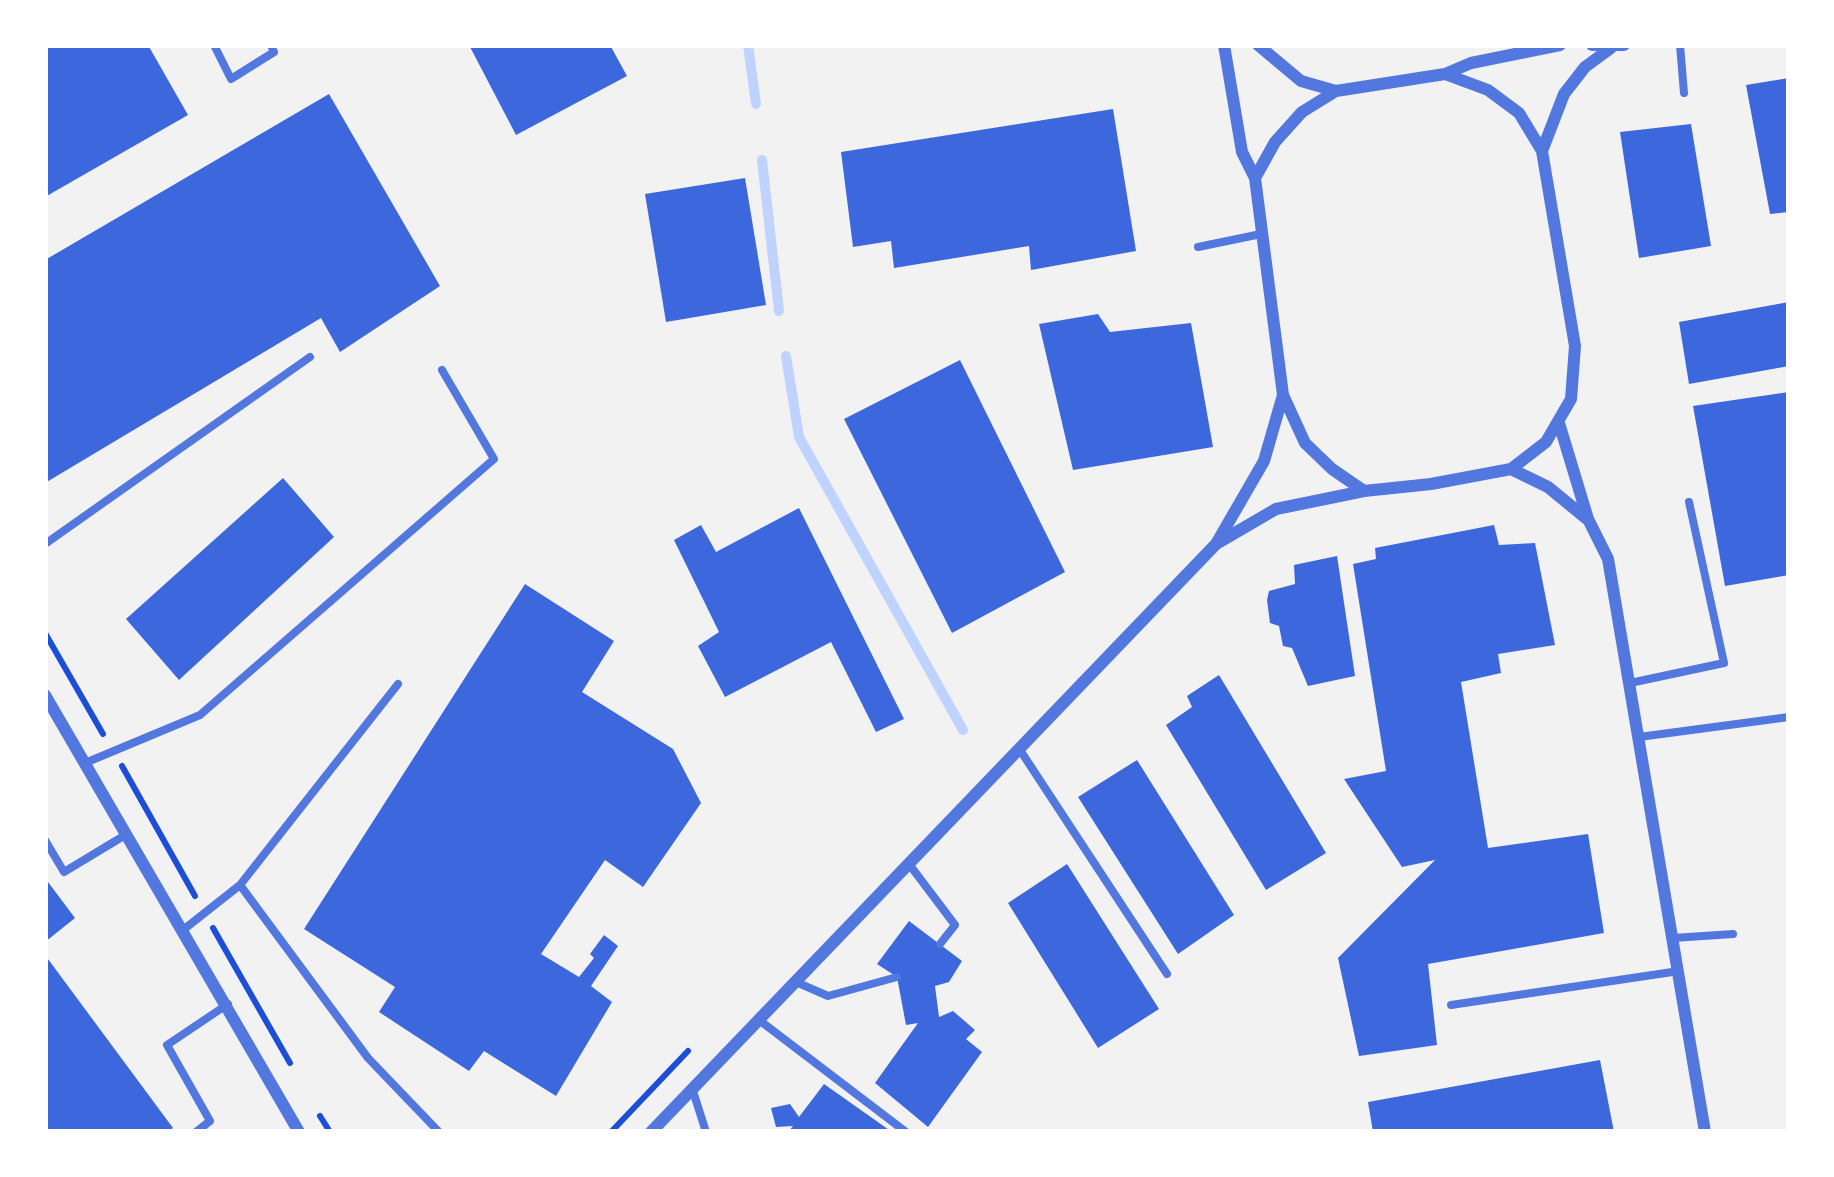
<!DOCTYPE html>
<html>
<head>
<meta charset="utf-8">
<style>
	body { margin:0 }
	#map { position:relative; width:1834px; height:1177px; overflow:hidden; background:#f2f2f2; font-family:"IBM Plex Serif",serif }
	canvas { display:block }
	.frame { position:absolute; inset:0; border:48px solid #fff; pointer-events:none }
</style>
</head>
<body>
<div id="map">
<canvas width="1834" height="1177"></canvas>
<div class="frame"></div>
</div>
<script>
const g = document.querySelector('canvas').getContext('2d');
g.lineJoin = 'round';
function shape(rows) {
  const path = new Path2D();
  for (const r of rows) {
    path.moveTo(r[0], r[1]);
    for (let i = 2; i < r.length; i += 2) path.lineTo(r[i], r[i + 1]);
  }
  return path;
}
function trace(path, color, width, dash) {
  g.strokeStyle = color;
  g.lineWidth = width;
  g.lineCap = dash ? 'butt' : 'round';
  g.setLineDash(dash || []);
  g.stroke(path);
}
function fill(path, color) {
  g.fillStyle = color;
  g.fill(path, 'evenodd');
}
const stream = shape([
	[748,45,756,104],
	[762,160,779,311],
	[786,356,799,437,963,730]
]);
const building = shape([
	[45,45,148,45,188,115,45,197],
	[469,45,610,45,627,76,516,135],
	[1789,78,1789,212,1770,214,1746,85],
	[329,94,440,286,340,352,321,318,45,483,45,260],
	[1113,109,1136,251,1031,270,1029,246,894,268,891,241,853,247,841,152],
	[1691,124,1711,246,1639,258,1620,132],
	[745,178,766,305,666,322,645,194],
	[1789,302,1789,366,1689,384,1679,322],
	[1098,314,1110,332,1191,323,1213,447,1073,470,1039,324],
	[960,360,1065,572,952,633,844,419],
	[1789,392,1789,575,1725,586,1693,406],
	[283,478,334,537,179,680,126,619],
	[799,508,904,719,876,732,831,642,725,697,698,646,719,632,674,540,701,525,716,552],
	[1494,525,1499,545,1535,543,1555,645,1498,654,1501,673,1461,682,1488,848,1588,834,1604,933,1428,964,1437,1045,1359,1056,1338,958,1435,860,1402,867,1344,779,1386,771,1353,564,1376,559,1375,548],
	[1337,556,1355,676,1308,686,1292,648,1283,646,1279,626,1270,623,1267,600,1269,591,1295,584,1294,565],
	[525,584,614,641,582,692,673,749,701,803,643,887,605,860,541,954,579,977,594,958,590,954,604,935,618,946,591,986,612,1002,556,1096,484,1051,469,1071,379,1012,395,987,304,929],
	[1219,675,1326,853,1266,890,1166,725,1192,707,1187,696],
	[1137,760,1234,915,1178,954,1078,797],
	[1067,864,1159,1009,1098,1048,1008,903],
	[45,878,75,918,45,942],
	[909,921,962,961,949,982,935,986,939,1017,953,1011,975,1030,966,1039,982,1052,928,1127,875,1083,918,1023,906,1025,897,977,877,964],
	[45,955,173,1128,168,1132,45,1132],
	[1600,1060,1614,1132,1373,1132,1368,1102],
	[824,1084,892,1132,788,1132,793,1126,776,1127,771,1108,790,1104,799,1117]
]);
const path = shape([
	[45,633,103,734],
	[122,766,195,896],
	[213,928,290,1063],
	[320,1116,330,1132],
	[611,1132,688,1051]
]);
const service = shape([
	[214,45,231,79,274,52,271,45],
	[1680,45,1684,93],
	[1198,247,1261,234],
	[45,544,310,357],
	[1630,683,1724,663,1689,502],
	[1639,737,1789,717],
	[1020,750,1167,974],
	[85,763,200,715,494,459,442,370],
	[45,840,64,872,127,834],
	[909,864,955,925,940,944],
	[240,885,368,1058,439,1132],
	[183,930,240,885,398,684],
	[1673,938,1733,934],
	[796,982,828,996,897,977],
	[1451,1005,1679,971],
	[759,1020,906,1132],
	[692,1088,706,1132],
	[196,1132,210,1121,167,1045,228,1004]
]);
const minor = shape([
	[1224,45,1242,152,1255,178,1283,395,1305,443,1332,469,1364,491],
	[1258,45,1301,81,1336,91],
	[1592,45,1624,45],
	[1445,74,1471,63,1560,45],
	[1542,151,1564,94,1585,67,1611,48],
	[1559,423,1588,519,1608,559,1705,1132],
	[1511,469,1548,487,1587,519],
	[1216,544,1276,509,1364,491,1431,484,1511,469,1546,442,1571,399,1575,346,1542,151,1519,113,1488,90,1445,74,1336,91,1302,112,1275,142,1255,178],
	[45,695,299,1132],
	[651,1132,1216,544,1264,461,1283,395]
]);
trace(stream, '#bfd3fe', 10);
fill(building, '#3d67dc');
trace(path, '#1d4ed8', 6);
trace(service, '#5277de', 8);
trace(minor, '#5277de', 12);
</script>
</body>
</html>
